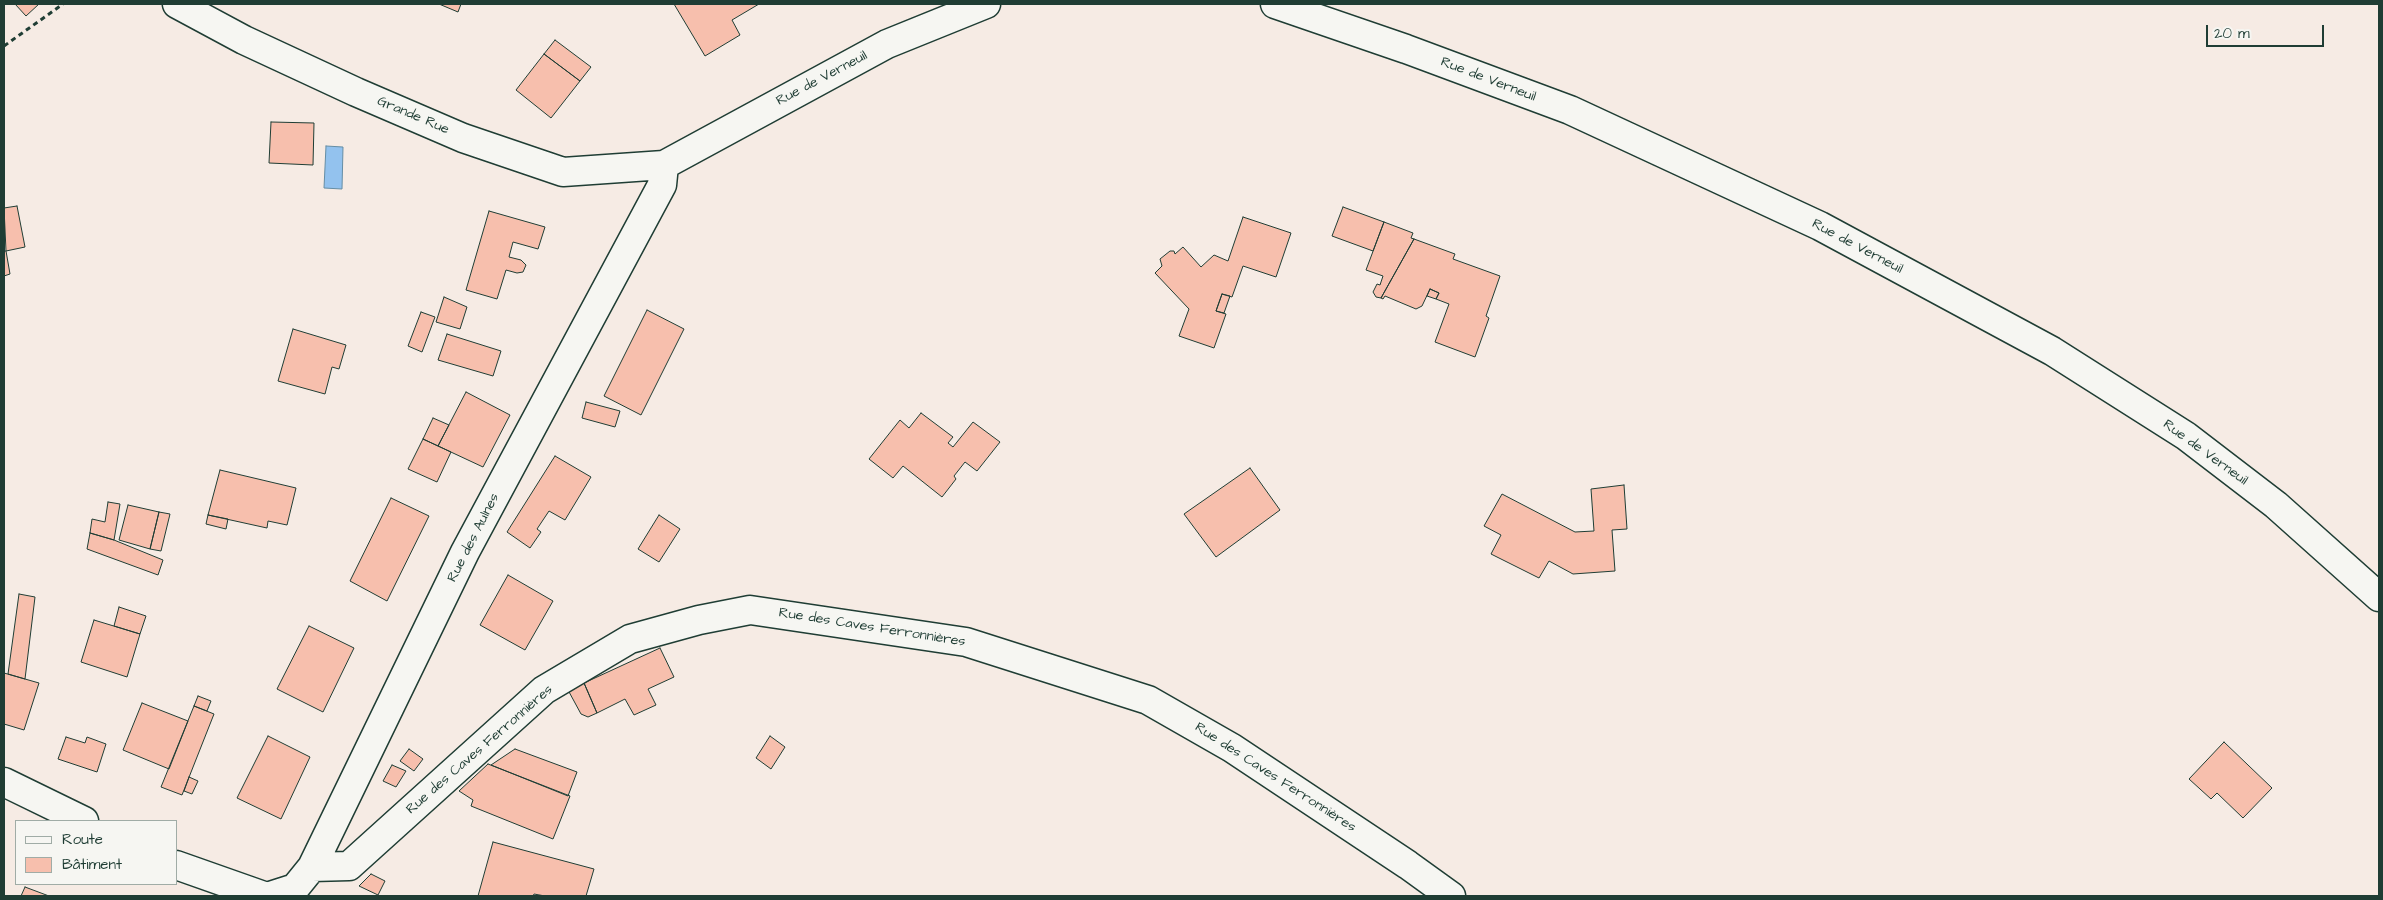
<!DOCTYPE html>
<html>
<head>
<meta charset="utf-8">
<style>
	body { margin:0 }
	#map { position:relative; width:2383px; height:900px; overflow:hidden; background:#f6ebe4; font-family:"Architects Daughter",sans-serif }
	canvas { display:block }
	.frame { position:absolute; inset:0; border:5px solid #1f3d34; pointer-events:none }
	.legend { position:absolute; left:15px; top:820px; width:162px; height:65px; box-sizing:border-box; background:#f6f6f2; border:1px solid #a0aca6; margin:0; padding:6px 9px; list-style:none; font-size:15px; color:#1f3d34 }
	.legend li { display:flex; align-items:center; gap:10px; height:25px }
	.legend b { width:25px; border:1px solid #a0aca6 }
	.scale { position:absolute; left:2206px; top:25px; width:118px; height:22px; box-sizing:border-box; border:2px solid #1f3d34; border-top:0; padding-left:6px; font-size:15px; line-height:18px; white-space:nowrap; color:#1f3d34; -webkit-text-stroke:4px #f6f6f2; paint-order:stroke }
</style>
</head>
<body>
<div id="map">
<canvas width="2383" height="900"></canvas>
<div class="frame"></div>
<ul class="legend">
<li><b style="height:6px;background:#f6f6f2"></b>Route</li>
<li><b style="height:14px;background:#f7bfad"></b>Bâtiment</li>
</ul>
<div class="scale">20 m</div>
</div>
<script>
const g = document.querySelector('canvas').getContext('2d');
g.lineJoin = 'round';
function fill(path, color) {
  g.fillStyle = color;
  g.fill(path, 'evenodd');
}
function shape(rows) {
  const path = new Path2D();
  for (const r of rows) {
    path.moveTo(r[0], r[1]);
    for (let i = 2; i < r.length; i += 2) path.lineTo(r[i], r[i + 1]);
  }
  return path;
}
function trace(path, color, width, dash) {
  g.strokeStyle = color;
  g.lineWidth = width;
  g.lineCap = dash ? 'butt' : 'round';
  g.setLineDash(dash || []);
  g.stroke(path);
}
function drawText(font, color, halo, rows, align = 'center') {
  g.font = font + ' "Architects Daughter",sans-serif';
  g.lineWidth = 4;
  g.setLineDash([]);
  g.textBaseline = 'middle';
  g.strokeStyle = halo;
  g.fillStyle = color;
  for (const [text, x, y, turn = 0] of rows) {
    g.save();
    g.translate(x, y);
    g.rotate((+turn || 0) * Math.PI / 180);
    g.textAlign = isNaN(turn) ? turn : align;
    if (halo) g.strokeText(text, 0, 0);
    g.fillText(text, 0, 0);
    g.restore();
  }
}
const water = shape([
	[326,146,343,147,342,189,324,188,326,146]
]);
const building = shape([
	[15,4,39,4,26,16,15,4],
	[439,4,461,4,458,12,439,4],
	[674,4,759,4,732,20,740,35,705,56,674,4],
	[555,40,591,67,580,81,544,54,555,40],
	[544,54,580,81,551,118,516,90,544,54],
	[271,122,314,123,313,165,269,163,271,122],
	[17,206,25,247,6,251,4,208,17,206],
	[1343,207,1384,222,1373,251,1332,236,1343,207],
	[489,211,545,227,538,249,513,242,509,257,521,260,526,265,523,272,517,273,506,270,497,299,466,290,489,211],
	[1243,217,1291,233,1276,277,1243,266,1232,297,1222,294,1216,311,1226,314,1214,348,1179,336,1189,309,1155,273,1162,266,1160,259,1170,251,1174,251,1175,254,1183,247,1201,267,1214,255,1228,261,1243,217],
	[1384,222,1413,233,1411,238,1414,239,1381,298,1376,297,1373,292,1377,284,1380,285,1383,276,1366,270,1384,222],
	[1414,239,1455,254,1453,259,1500,276,1486,316,1489,318,1475,357,1435,342,1449,304,1436,299,1439,293,1430,289,1422,306,1416,309,1385,296,1383,299,1381,298,1414,239],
	[4,251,6,251,10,274,4,276,4,251],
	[1430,289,1439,293,1436,299,1427,296,1430,289],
	[1222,294,1230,296,1224,313,1216,311,1222,294],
	[444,297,467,307,460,329,436,322,444,297],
	[647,310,684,329,641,415,604,396,647,310],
	[421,312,435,317,422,352,408,346,421,312],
	[293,329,346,345,339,369,332,367,325,394,278,381,293,329],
	[447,334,501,351,493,376,438,360,447,334],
	[466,392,510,415,483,467,438,446,466,392],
	[586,402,620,411,615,427,582,418,586,402],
	[921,413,953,437,948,443,953,447,973,422,1000,442,977,471,965,462,954,476,956,479,942,497,903,466,893,478,869,459,900,420,909,428,921,413],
	[433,418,449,425,438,446,423,439,433,418],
	[423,439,451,452,437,482,408,469,423,439],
	[555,456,591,477,565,520,549,511,537,529,541,532,530,548,507,532,555,456],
	[1250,468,1280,510,1216,557,1184,514,1250,468],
	[220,470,296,488,287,525,268,521,267,528,208,515,220,470],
	[1624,485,1627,529,1612,530,1615,571,1573,574,1549,561,1539,578,1491,554,1501,535,1484,526,1502,494,1575,532,1594,531,1591,489,1624,485],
	[391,498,429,516,387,601,350,581,391,498],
	[108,502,120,504,114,540,90,533,92,519,105,522,108,502],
	[128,505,159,512,150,549,119,540,128,505],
	[159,512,170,514,161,551,150,549,159,512],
	[208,515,228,519,226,529,206,524,208,515],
	[659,515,680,529,659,562,638,549,659,515],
	[90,533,114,540,163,560,158,575,87,549,90,533],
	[508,575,553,601,525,650,480,625,508,575],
	[19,594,35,597,25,679,8,674,19,594],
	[119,607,146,616,140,634,114,626,119,607],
	[94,620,140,634,127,677,81,662,94,620],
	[309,626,354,648,323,712,277,689,309,626],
	[660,648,674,677,648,689,656,705,634,715,625,699,597,713,584,683,660,648],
	[4,673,39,683,24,730,4,724,4,673],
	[584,683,597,713,588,717,581,714,568,690,584,683],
	[198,696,211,701,207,711,194,706,198,696],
	[142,703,188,721,169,769,123,750,142,703],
	[194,706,214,714,182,795,161,787,194,706],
	[268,736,310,757,281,819,237,798,268,736],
	[770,736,785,747,771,769,756,758,770,736],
	[66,737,85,743,87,737,106,744,97,772,58,759,66,737],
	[2224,742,2272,788,2243,818,2217,793,2211,799,2189,779,2224,742],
	[409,749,423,759,414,771,400,761,409,749],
	[515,749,577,772,568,796,491,765,515,749],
	[488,764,570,796,553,839,471,806,473,800,459,791,488,764],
	[392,765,406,771,396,787,383,781,392,765],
	[189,777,198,781,192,794,184,791,189,777],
	[493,842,594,869,586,896,545,896,534,894,533,896,478,896,493,842],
	[371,874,385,881,378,895,359,886,371,874],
	[25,887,49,896,21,896,25,887]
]);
const path = shape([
	[4,46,63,4]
]);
const minor = shape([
	[177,4,244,40,356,92,463,138,563,172,664,165,887,44,986,4],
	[1275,4,1406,49,1570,110,1820,226,2052,351,2186,436,2276,505,2379,597],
	[4,782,84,821],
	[176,865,264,896],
	[312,867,349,866,544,690,630,639,699,620,750,610,966,642,1148,700,1232,748,1408,865,1451,896],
	[270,896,295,888,312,867,465,552,662,185,664,165]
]);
const streetNames = [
	["Rue de Verneuil",822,79,-28],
	["Rue de Verneuil",1488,80,21],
	["Grande Rue",413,116,23],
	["Rue de Verneuil",1857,247,28],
	["Rue de Verneuil",2205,453,36],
	["Rue des Aulnes",474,538,-63],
	["Rue des Caves Ferronnières",872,628,9],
	["Rue des Caves Ferronnières",480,750,-41],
	["Rue des Caves Ferronnières",1275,778,33]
];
fill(water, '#93c2ee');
trace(water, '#658da4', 1);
fill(building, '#f7bfad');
trace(building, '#1f3d34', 1);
trace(minor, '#1f3d34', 31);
trace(path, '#1f3d34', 3, [5, 4]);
trace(minor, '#f6f6f2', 28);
drawText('14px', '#1f3d34', '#f6f6f2', streetNames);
</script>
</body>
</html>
